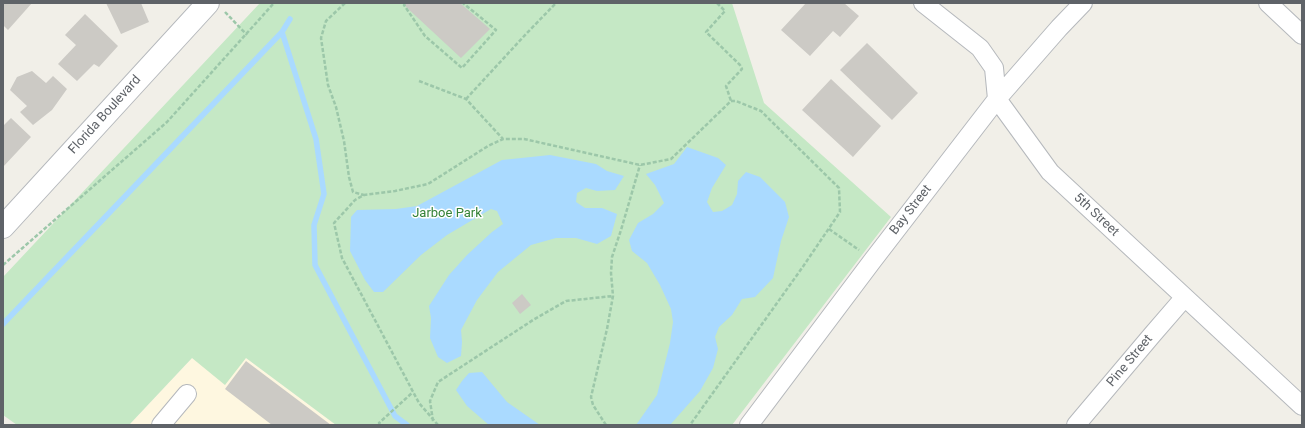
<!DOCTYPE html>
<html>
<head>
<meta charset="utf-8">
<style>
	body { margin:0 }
	#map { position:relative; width:1305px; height:428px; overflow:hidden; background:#f1efe8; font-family:Roboto,sans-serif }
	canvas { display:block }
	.frame { position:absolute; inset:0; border:4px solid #5f6368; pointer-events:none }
</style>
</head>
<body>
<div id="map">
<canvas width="1305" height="428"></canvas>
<div class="frame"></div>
</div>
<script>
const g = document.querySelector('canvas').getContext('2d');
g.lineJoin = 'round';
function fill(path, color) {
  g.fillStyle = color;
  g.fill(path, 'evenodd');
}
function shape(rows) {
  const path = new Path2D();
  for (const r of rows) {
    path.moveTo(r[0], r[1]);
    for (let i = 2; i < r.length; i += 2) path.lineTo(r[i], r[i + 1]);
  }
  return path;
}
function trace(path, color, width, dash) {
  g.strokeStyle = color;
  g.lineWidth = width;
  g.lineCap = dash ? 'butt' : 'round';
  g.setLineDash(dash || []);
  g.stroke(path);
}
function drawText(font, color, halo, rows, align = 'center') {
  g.font = font + ' Roboto,sans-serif';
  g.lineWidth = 3;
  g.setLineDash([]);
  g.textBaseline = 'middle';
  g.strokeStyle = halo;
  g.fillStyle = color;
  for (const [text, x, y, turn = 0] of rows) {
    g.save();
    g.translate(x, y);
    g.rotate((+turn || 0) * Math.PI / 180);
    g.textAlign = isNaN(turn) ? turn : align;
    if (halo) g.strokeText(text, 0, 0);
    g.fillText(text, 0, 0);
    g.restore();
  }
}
const commercial = shape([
	[193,357,246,358,336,425,129,425]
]);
const green = shape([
	[260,3,732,3,764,103,891,217,732,425,336,425,246,358,225,385,192,358,129,425,17,425,3,415,3,277]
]);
const water = shape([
	[687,147,718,158,726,165,712,188,707,202,713,212,722,211,732,205,737,194,738,181,746,172,760,177,785,202,789,217,781,241,773,278,755,297,742,299,732,315,719,327,715,337,718,349,713,368,700,391,670,425,636,425,657,395,670,343,673,322,671,309,660,285,647,263,632,251,629,240,638,223,653,214,664,203,655,185,646,174,674,164],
	[550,155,596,164,607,171,624,176,615,190,597,191,586,188,577,193,576,202,585,208,602,208,617,214,611,236,597,244,576,238,556,238,531,245,498,272,477,300,461,330,462,342,461,356,447,363,438,357,430,338,431,318,429,306,449,275,467,255,492,232,503,224,497,211,491,209,447,235,421,255,383,292,374,292,365,280,350,251,351,217,357,210,396,209,417,206,502,160],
	[482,372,507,402,540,425,489,425,467,406,456,390,462,381,469,373]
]);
const stream = shape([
	[290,19,282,32,316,139,324,194,314,225,315,265,395,416,407,425],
	[3,324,282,32]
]);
const building = shape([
	[3,3,32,3,8,30,3,25],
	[106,3,141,3,149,22,121,34],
	[406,3,460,3,490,29,461,58,404,5],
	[806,3,844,3,859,16,840,37,833,31,810,56,781,30],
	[85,14,118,46,99,67,94,64,77,81,58,64,76,45,65,35],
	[867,43,918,93,892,120,840,70],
	[32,71,46,83,53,76,67,89,52,110,33,125,20,112,27,106,10,90,17,77],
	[831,79,881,126,853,157,802,110],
	[11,118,31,137,3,167,3,126],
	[522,294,531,305,520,314,512,303],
	[246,361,331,425,272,425,225,389]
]);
const path = shape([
	[345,3,326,21,321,38,328,85,336,107,344,141,349,177,353,192,364,195],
	[405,3,404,5,425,36,462,68,496,30,463,3],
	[717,3,725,11,706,32,740,65,742,69,726,86,731,101],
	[225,12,247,35],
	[419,81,466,99,503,139],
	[466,99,526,34,556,3],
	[829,229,859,250],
	[3,265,167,122,274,3],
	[433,421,430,401,438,382,533,320,566,301,613,296],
	[380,425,379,423,413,392],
	[438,425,419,403,342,258,334,223,355,200,364,195,395,191,428,184,488,146,503,139,524,139,640,165,671,159,731,101,736,101,761,111,839,188,840,212,802,268,690,425],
	[606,425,593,405,591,397,607,329,613,296,611,273,612,257,621,230,640,165]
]);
const minor = shape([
	[923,3,980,48,994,68,997,99,1050,172,1302,406],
	[1268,3,1302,35],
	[161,425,187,394],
	[749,425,873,260,997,99,1059,28,1083,3],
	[1076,425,1152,335,1184,298]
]);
const tertiary = shape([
	[3,227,208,3]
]);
const streetNames = [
	["Florida Boulevard",105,115,-48],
	["Bay Street",911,210,-52],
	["5th Street",1096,215,43],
	["Pine Street",1130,361,-50]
];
const parkNames = [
	["Jarboe Park",447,214]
];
fill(commercial, '#fef7e0');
fill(green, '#c5e8c5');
fill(water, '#aadaff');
trace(stream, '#aadaff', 5.5);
fill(building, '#cccac5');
trace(minor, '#b5b8bc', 20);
trace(tertiary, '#b5b8bc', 24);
trace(path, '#9cc7a9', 2.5, [4, 2]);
trace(minor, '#fff', 18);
trace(tertiary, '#fff', 22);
drawText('13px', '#5f6368', '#fff', streetNames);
drawText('13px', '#348238', '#fff', parkNames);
</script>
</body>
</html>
